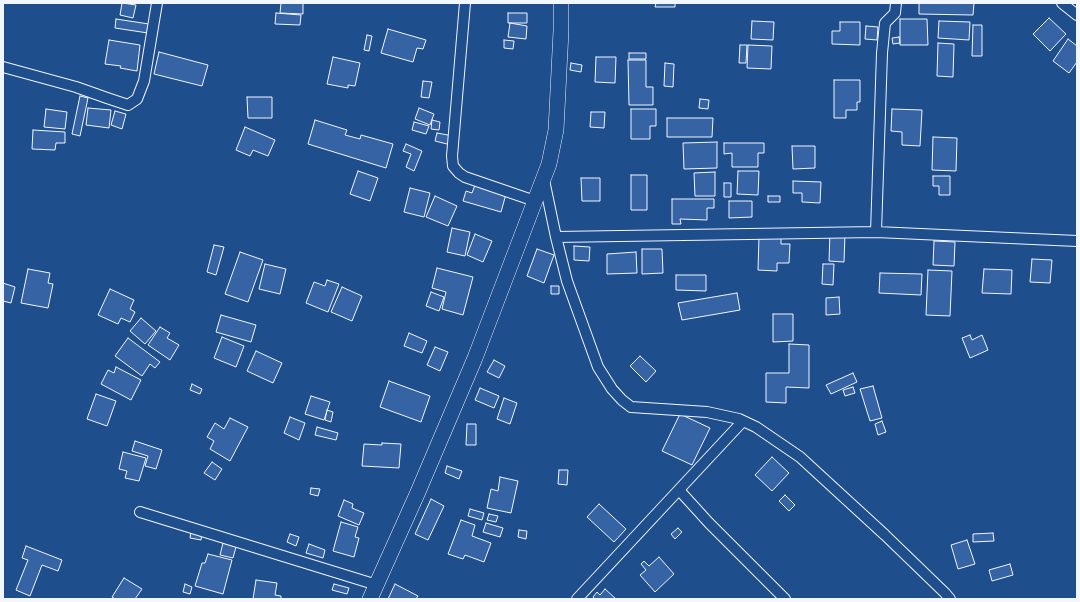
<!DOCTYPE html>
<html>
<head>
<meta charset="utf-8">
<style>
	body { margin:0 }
	#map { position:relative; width:1080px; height:602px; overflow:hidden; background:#1f4e8c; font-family:"IBM Plex Sans",sans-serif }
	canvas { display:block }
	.frame { position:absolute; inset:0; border:4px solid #f2f6ff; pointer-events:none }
</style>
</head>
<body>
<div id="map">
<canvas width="1080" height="602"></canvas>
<div class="frame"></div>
</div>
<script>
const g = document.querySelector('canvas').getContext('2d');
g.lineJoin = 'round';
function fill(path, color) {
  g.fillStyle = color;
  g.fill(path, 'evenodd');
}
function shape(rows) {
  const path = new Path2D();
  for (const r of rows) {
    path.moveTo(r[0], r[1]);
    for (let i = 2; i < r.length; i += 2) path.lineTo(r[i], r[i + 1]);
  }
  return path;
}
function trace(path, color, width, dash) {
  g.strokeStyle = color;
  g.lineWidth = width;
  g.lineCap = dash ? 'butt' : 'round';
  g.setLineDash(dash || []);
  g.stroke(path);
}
const building = shape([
	[122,3,136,5,133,18,120,15,122,3],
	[281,3,303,3,303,14,280,13,281,3],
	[656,3,675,3,675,7,655,7,656,3],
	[919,3,974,3,973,15,919,14,919,3],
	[276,13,301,15,300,25,275,24,276,13],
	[508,13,527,13,527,23,508,23,508,13],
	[1049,18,1066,34,1050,51,1033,34,1049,18],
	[116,19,149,24,148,33,115,28,116,19],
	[900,19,927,19,928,45,900,45,900,19],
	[752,21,774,22,773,40,751,39,752,21],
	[939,21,970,22,969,40,938,38,939,21],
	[840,22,860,22,860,45,832,44,832,31,840,31,840,22],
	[510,23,527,26,526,39,508,37,510,23],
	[973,25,982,25,982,56,972,56,973,25],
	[866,26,878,27,877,40,865,39,866,26],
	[388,29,426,40,423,49,417,48,413,62,381,53,388,29],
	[367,35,372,36,369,51,364,50,367,35],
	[899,37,900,43,893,44,892,38,899,37],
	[1068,39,1077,46,1077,62,1069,73,1053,61,1068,39],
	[109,40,140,45,137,71,120,68,121,66,105,64,109,40],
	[504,40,514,41,513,49,504,48,504,40],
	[938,43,954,44,953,77,937,76,938,43],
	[740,45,747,45,746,63,739,63,740,45],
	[748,45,772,46,771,69,747,68,748,45],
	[159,52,208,65,202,86,154,74,159,52],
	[629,53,646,53,646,59,629,59,629,53],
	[333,57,360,63,355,86,348,85,348,88,327,84,333,57],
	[596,57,616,57,615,83,595,82,596,57],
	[628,60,646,60,646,87,653,87,653,105,629,105,628,60],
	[571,63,582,65,581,72,570,70,571,63],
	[665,63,674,64,673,87,664,86,665,63],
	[834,80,860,80,860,102,857,102,857,110,846,110,846,118,834,118,834,80],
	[423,81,432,82,429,98,421,97,423,81],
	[80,96,88,98,80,136,72,134,80,96],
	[247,97,272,97,272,118,248,118,247,97],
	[700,99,709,100,708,109,699,108,700,99],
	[88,108,111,110,109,128,86,125,88,108],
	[419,108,434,114,430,125,415,119,419,108],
	[46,109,67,112,65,129,44,127,46,109],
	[631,109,656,109,656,126,650,126,650,139,631,139,631,109],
	[892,109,922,110,920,146,902,145,902,132,891,131,892,109],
	[115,111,126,114,122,129,111,125,115,111],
	[591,112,605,112,604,128,590,127,591,112],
	[667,118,713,118,712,137,667,137,667,118],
	[315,120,347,130,345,135,360,139,361,135,393,144,386,168,308,144,315,120],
	[432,120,440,122,439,130,431,129,432,120],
	[414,122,429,126,426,134,412,130,414,122],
	[245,127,275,140,268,156,253,150,250,156,236,150,245,127],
	[33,130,65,132,65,143,56,143,55,150,32,149,33,130],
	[437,133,453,136,451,145,435,141,437,133],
	[933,137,957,138,956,171,932,170,933,137],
	[717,142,717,168,684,169,683,143,717,142],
	[724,143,764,143,764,153,758,153,758,167,732,167,732,153,724,154,724,143],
	[406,144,422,151,414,171,406,167,411,154,403,151,406,144],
	[792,146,815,146,815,168,793,169,792,146],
	[358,171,378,178,370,201,350,194,358,171],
	[738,171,759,171,758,195,737,194,738,171],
	[715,172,715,196,695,196,694,173,715,172],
	[631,175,647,175,647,210,631,210,631,175],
	[933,176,950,176,950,195,939,195,939,186,933,186,933,176],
	[581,178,600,178,600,201,582,201,581,178],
	[793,181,821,182,820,203,802,202,802,193,793,193,793,181],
	[724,183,731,183,731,197,724,197,724,183],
	[475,185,506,194,501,212,463,201,466,191,472,193,475,185],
	[410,188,430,193,424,217,404,212,410,188],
	[435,196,457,206,448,226,426,217,435,196],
	[768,196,780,196,780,202,768,202,768,196],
	[672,199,714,199,714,208,707,208,707,220,680,219,681,224,672,224,672,199],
	[729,201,752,201,752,217,729,218,729,201],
	[452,228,470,232,465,256,447,252,452,228],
	[830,233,845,234,844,262,829,261,830,233],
	[475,234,492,241,483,262,467,255,475,234],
	[759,237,781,238,781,244,790,244,789,263,777,263,777,271,758,270,759,237],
	[934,241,955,242,954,266,933,265,934,241],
	[214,245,224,247,216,275,207,272,214,245],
	[574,246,590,247,589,261,574,260,574,246],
	[537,249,554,255,544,283,527,276,537,249],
	[642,249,662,249,663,273,642,274,642,249],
	[240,252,263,260,248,302,225,294,240,252],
	[636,252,637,273,607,274,607,254,636,252],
	[1032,259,1052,260,1050,283,1030,282,1032,259],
	[265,264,286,269,280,294,259,289,265,264],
	[823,264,834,264,833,285,822,284,823,264],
	[437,268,473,277,463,315,442,309,446,292,432,288,437,268],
	[28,269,50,273,48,283,53,284,48,308,21,303,28,269],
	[984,269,1012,270,1011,294,982,293,984,269],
	[928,270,952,271,950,316,926,315,928,270],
	[880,273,922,274,921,295,879,293,880,273],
	[676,275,706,275,706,291,676,290,676,275],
	[327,280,339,284,328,312,306,303,314,282,325,286,327,280],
	[3,283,15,287,11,303,3,301,3,283],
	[551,286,559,286,559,294,551,294,551,286],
	[342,287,362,296,352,321,331,312,342,287],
	[110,289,134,300,130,309,135,312,130,322,121,318,118,324,98,315,110,289],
	[431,292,444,297,439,311,426,306,431,292],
	[737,293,740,310,682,320,678,303,737,293],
	[839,297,840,314,826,315,826,298,839,297],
	[773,314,793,314,793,341,773,342,773,314],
	[221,315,256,325,251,342,216,332,221,315],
	[141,318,156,331,145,344,130,331,141,318],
	[160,327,170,333,167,338,179,345,170,360,148,345,160,327],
	[409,333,427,341,422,353,404,346,409,333],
	[970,335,972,340,982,335,988,350,970,358,962,338,970,335],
	[222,337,244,346,236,367,214,358,222,337],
	[128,338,160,362,155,368,150,364,142,376,115,356,128,338],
	[789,344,809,345,809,388,786,387,786,403,766,402,766,373,789,373,789,344],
	[435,347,448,352,440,371,427,365,435,347],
	[256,351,282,363,273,383,247,371,256,351],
	[640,356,656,371,646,382,630,366,640,356],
	[494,360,505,366,499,378,487,372,494,360],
	[116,367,141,380,131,400,101,384,108,370,114,373,116,367],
	[853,373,857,382,831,394,826,385,853,373],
	[389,381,430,396,421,422,380,407,389,381],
	[192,384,202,389,200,394,190,390,192,384],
	[873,386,882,418,870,421,860,389,873,386],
	[853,387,855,393,845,396,843,390,853,387],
	[480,388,499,396,494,408,475,400,480,388],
	[96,394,116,401,107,426,87,419,96,394],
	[311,396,330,402,324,420,305,414,311,396],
	[504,398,517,403,510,424,497,419,504,398],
	[327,410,333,412,331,422,325,420,327,410],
	[680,414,710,428,692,465,662,451,680,414],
	[290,417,305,423,299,440,284,433,290,417],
	[230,418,248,427,230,461,210,449,214,441,207,437,215,423,224,429,230,418],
	[882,421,886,432,878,435,875,424,882,421],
	[467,424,476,424,476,445,466,445,467,424],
	[317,427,338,433,336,440,315,435,317,427],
	[135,441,162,450,156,469,145,466,148,456,132,451,135,441],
	[382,443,401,444,399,468,362,466,364,444,382,445,382,443],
	[123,452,146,458,139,481,125,478,127,471,119,469,123,452],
	[772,457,789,473,772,491,755,475,772,457],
	[212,462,222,469,215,480,204,473,212,462],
	[447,466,462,471,459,479,445,473,447,466],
	[559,470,568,470,567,485,558,484,559,470],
	[500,477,518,481,511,513,487,508,491,489,498,491,500,477],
	[311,488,320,489,318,496,310,494,311,488],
	[785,495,795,505,789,511,779,501,785,495],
	[431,499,444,506,428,540,415,534,431,499],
	[344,500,353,504,352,508,364,513,359,525,338,516,344,500],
	[599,504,626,529,614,542,587,517,599,504],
	[470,509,484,513,482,520,468,516,470,509],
	[489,514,498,516,496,522,487,520,489,514],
	[461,520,475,525,472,536,491,543,484,562,465,555,463,559,448,554,461,520],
	[341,522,358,527,355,537,359,538,354,557,333,551,341,522],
	[486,523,503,528,500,537,483,532,486,523],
	[678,528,682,532,675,539,671,534,678,528],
	[519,530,527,531,526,539,518,537,519,530],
	[191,531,202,533,201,540,190,538,191,531],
	[993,533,994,541,973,542,973,534,993,533],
	[290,534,299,537,296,546,287,542,290,534],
	[967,540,975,564,958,569,951,545,967,540],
	[223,543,236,547,233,558,220,555,223,543],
	[309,544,325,550,323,558,306,553,309,544],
	[26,546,62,560,58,571,42,565,30,596,16,590,28,560,22,558,26,546],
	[208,554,232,560,223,594,195,586,202,563,205,563,208,554],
	[659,557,674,574,655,592,640,575,646,570,641,564,644,561,649,566,659,557],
	[1010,564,1013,575,992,581,989,570,1010,564],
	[124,578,142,589,135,599,115,599,112,597,124,578],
	[256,580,277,583,275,595,281,596,281,599,253,599,256,580],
	[185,584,192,587,190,594,183,592,185,584],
	[334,584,349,588,347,594,332,590,334,584],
	[395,584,418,596,416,599,388,599,395,584],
	[605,589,616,599,595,599,593,597,597,592,600,595,605,589]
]);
const street = shape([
	[465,3,452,156,453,166,459,173,465,177,535,201],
	[1062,3,1077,15],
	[3,67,76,87,107,98,128,105,137,99,144,81,157,3],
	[544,180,556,237,567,281,598,367,612,389,622,400,631,407,707,412,739,419,756,427,800,457,885,535,945,593,950,599],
	[876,232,882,53,885,23,895,13,896,3],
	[556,237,876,232,1077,241],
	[679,490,709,523,785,599],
	[140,512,377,585],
	[577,599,743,421]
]);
const secondary = shape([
	[370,599,418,492,475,358,549,164,556,130,561,31,561,3]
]);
fill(building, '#3563a3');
trace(building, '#f2f6ff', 1);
trace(street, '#f2f6ff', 12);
trace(secondary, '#f2f6ff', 16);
trace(street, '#1f4e8c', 10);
trace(secondary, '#1f4e8c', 15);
</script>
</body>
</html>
